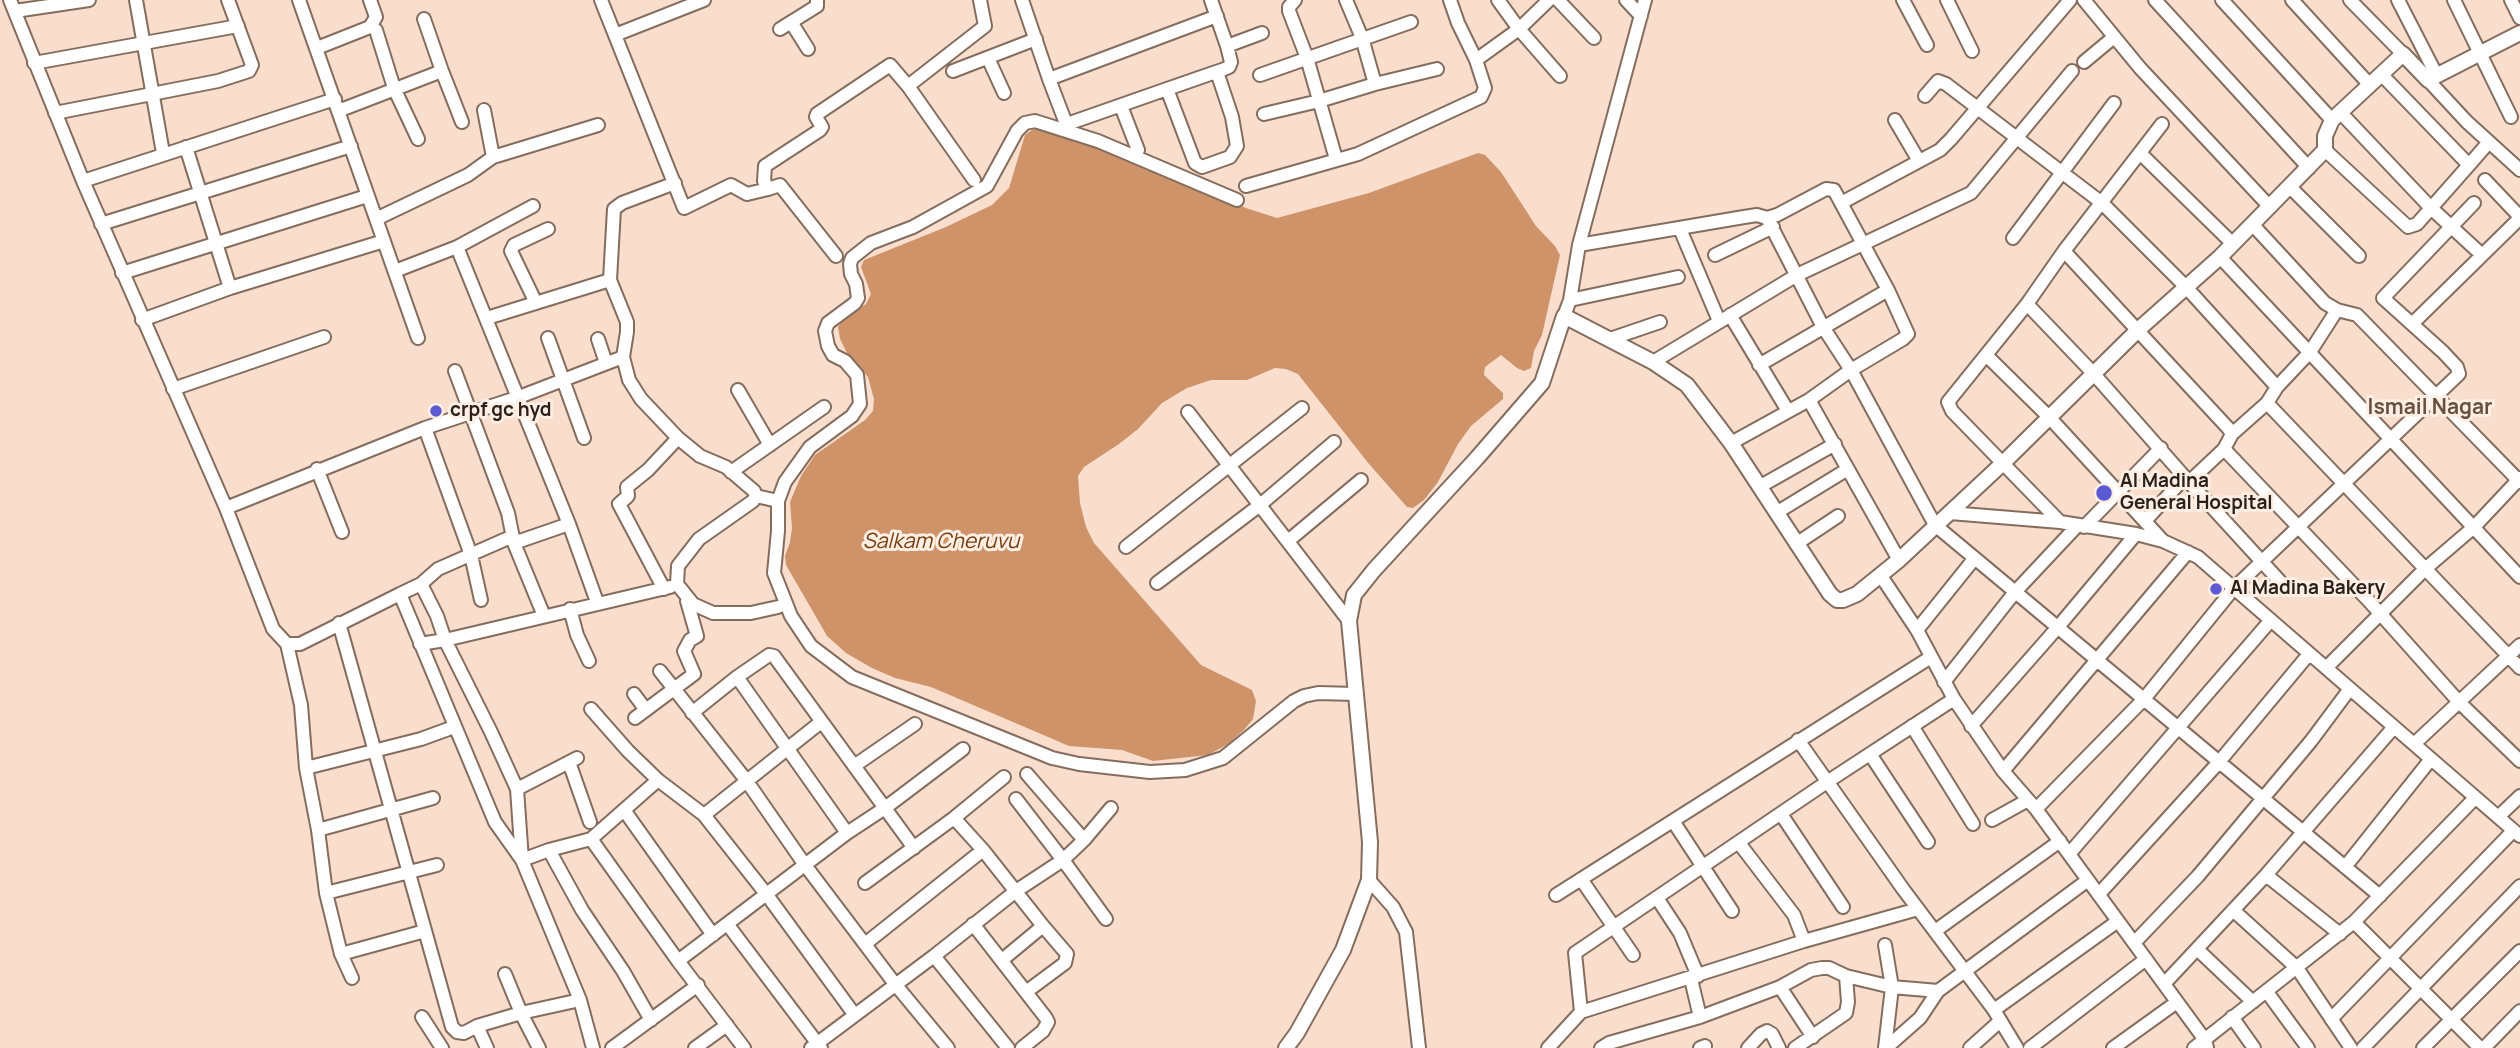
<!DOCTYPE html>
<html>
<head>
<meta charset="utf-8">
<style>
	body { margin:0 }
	canvas { display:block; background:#f9decd }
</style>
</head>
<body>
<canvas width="2520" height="1048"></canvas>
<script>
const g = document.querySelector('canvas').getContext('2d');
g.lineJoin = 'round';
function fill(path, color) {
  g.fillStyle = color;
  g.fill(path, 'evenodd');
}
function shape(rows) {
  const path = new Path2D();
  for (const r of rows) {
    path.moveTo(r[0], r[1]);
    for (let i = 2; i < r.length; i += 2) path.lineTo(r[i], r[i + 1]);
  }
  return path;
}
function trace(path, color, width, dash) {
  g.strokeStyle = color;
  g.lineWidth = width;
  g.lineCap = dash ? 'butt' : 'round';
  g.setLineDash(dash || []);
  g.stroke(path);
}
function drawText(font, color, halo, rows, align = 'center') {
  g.font = font + ' Manrope,sans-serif';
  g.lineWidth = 6;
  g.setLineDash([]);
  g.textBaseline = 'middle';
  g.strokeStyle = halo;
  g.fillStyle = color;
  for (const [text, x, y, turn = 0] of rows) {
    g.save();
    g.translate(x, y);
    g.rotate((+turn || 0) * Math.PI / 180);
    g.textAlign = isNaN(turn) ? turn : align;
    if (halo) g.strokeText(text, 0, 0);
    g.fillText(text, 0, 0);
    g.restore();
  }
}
const water = shape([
	[1036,127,1049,129,1246,208,1277,218,1369,193,1478,153,1485,155,1501,172,1536,226,1555,246,1560,255,1542,335,1534,351,1531,368,1524,371,1517,368,1501,355,1485,367,1484,375,1503,393,1503,399,1471,426,1458,444,1438,482,1424,500,1413,508,1407,507,1369,464,1298,374,1286,369,1275,368,1247,380,1211,380,1187,388,1162,403,1138,429,1119,444,1084,467,1078,476,1080,503,1086,527,1094,543,1201,665,1252,690,1256,701,1253,719,1244,730,1228,744,1208,755,1153,761,1122,750,1069,746,931,687,895,678,872,668,846,653,827,636,786,565,785,556,790,542,792,528,790,502,801,476,815,455,865,420,873,411,874,399,868,377,847,353,840,339,838,327,845,317,866,304,871,294,861,267,864,260,946,227,992,205,1009,188,1025,135]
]);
const minor = shape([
	[10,0,83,181,226,508],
	[136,0,163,153],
	[299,0,418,338],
	[601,0,684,208,731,185,747,194,768,189,764,181,765,166,820,130,822,127,816,117,817,114,890,65,908,86,985,26,980,0],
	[1022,0,1049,79],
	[1211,0,1227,46,1231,62,1229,67,1222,70,1213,73,1167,89,1195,163,1202,167,1230,157,1237,146,1232,117,1217,72],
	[1295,0,1289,7,1289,11,1307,58,1336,159],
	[1498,0,1519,29,1560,76],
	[1558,0,1594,38],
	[1626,0,1641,16],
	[1903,0,1927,45],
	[1947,0,1972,51],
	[2084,0,2140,68,2270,207],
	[2155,0,2309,168],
	[2222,0,2332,120],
	[2292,0,2369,84],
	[2350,0,2403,54],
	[2398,0,2437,76],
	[2454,0,2511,117],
	[2511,0,2520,18],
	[15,11,89,0],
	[791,22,808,49],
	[780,29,817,6,817,0],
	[376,30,394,88,418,139],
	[615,35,704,0],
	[1227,46,1262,33],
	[317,48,370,27,376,17,370,0],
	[988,58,1004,93],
	[1476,60,1519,29,1549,0],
	[2084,62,2114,37],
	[34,63,238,26],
	[442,71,462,122],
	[953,71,1036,39],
	[1260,75,1411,22],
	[2428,80,2467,122,2520,170],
	[1375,84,1437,69],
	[908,86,974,180],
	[1167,89,1070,123,1065,121,1049,79,1217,16],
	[1925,96,1938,81,1946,84,2102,203,2186,287,2277,387,2267,403,2520,668],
	[1121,106,1138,150],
	[484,110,493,157],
	[338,111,442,71,424,19],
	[2340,112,2431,208,2482,255],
	[55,113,218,81,249,71,252,65,228,0],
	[1264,114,1319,101,1375,84,1362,38,1346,0],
	[1895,120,1919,161],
	[186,147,230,288],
	[2325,150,2408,227,2417,224,2469,165,2381,74],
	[2140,153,2232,243],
	[2469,165,2489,142],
	[2485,180,2520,217],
	[83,181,335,99],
	[1246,186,1358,154,1481,97,1485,88,1476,60,1458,23,1450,0],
	[2289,186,2359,256],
	[768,189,780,185,836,256],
	[1841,203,1940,150,1951,139,2070,0],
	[533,206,457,247,569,524,597,602],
	[1767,218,1823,327,1851,370,1935,525,2380,896],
	[376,219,468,175,493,157,598,125],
	[101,224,351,146],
	[2252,224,2325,303,2337,310,2357,315,2520,482],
	[1680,229,1719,321],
	[2013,238,2114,103],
	[1579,245,1744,217,1757,215,1767,218,1777,215,1826,189,1834,190,1888,290,1908,334,1903,339,1851,370,1809,400,1731,443],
	[2064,251,2228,428,2232,434,2224,449,2369,601,2459,702,2520,761],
	[1715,255,1773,227],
	[2220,257,2520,577],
	[395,271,457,247],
	[122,273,367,196],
	[1570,300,1678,277],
	[536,303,511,251,514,245,548,229],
	[2027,304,2093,373,2189,482,2286,588],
	[1730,315,1788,411],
	[1564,316,1570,300,1579,245,1645,0],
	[487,318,610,280],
	[142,320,230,288,384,241],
	[2412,324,2520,218],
	[548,338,584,438],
	[598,339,606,363],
	[1610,339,1660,322],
	[1986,355,2049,417,2163,541],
	[1653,362,1797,275,1971,193,2072,71],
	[1759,365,1888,290],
	[455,371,508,513,514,543,544,616],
	[2277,387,2310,352,2337,310],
	[173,389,324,337],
	[738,390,770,445],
	[1809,400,1899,560],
	[1188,412,1349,621],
	[425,428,471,555,481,600],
	[2232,434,2267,403],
	[678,438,700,456,726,467,754,491,756,496,753,501,699,539,678,566,677,584,693,604,713,613,751,613,778,607],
	[317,469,342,532],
	[731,472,824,407],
	[2189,482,2224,449],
	[1759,487,1835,444],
	[756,496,778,501,785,482,810,447,852,416,860,404,857,375,845,361,833,355,828,346,825,331,828,323,855,303,858,298,856,284,851,274,850,264,852,258,871,243,913,227,987,186,1017,131,1025,123,1035,121,1098,141,1237,200],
	[778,501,778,531,774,573,791,616,811,646,852,677,1052,758,1079,764,1150,772,1185,770,1223,758,1294,701,1304,696,1318,693,1356,694],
	[1776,513,1848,469],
	[1950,513,2060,522,2136,534,2163,541,2198,557,2520,836],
	[2145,521,2185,477],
	[2060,522,1952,411,1948,402,2027,304,2064,251,2162,124],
	[2084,527,2161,448],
	[1288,541,1361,480],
	[514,543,569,524],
	[1796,544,1838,516],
	[1126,547,1302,408],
	[1157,583,1260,505,1334,442],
	[421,584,438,569,513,536],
	[664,589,619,504,628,496,627,487,648,470,678,438,641,399,629,380,623,357,627,332,627,322,610,280,614,209,622,203,675,183],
	[400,594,421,584,437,616,445,640,670,587],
	[570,609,577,635,589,661],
	[339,623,452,1027,457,1032,464,1033,477,1026],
	[1917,630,1974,559],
	[287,644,300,644,400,594,495,822,522,860],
	[420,644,445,640,491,732,517,789,522,860],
	[2326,668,2425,569,2474,527,2520,478],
	[660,671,746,780,805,865,895,984,948,1048],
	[1944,682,2015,592,2077,526],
	[634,694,646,710],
	[1954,699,2003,771,2036,809,2205,1040,2207,1048],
	[591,709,628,751,658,780,704,815,767,895,854,1014],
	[692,713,737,677],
	[635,718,694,674,684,651,690,640,697,636,687,601],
	[1912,726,1973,824],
	[1971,726,2058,627,2136,534],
	[1798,740,1903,889,1994,1010,2017,1048],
	[2414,744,2520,645],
	[1870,754,1928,842],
	[569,762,590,822],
	[854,766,915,724],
	[306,768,421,739,454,727],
	[2003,771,2188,552],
	[1027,774,1084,840],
	[517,789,577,758],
	[2036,809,2144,699,2234,588,2459,374,2457,367,2443,352,2383,298,2474,203],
	[624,810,713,935],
	[1781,814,1843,907],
	[704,815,821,722],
	[2498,817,2520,796],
	[954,818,983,850],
	[1992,820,2028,800],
	[1673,821,1732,911],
	[318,830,433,798],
	[847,833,737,677,769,655,774,656,914,848],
	[591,839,678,961],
	[1739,843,1794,915,1804,941],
	[549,850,582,910,623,971,651,1020],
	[2069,854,2271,620],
	[2345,867,2431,759],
	[2266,875,2340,934],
	[1581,879,1633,955],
	[1369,880,1393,907,1406,932,1419,1048],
	[865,883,954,818,1004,777],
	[326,893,437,865],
	[2099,894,2219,762,2309,654],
	[1556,895,1931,657],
	[1657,898,1680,933,1698,976],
	[2233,910,2297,968,2351,1048],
	[1106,919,1063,860,1084,840,1111,808],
	[2354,922,2480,1048],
	[973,924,1046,1018,1048,1022,1043,1031,1022,1048],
	[728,925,821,1048],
	[1935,931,2060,841],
	[2134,943,2198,876,2311,741,2349,690],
	[865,944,983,850,1043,926],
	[2197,949,2253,1002],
	[341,954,425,931],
	[934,956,1008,1048],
	[1002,960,1043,926,1067,954,1065,963,1026,992],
	[505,974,521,1013,539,1048],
	[1846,976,1892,987,1938,991,2088,880],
	[352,978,341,954,326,893,318,830,306,768,301,705,287,644,273,629,226,508,425,428,519,397,623,357],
	[2164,984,2266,875,2394,727],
	[1780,987,1811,970,1822,968,1829,968,1846,976,1848,1002,1846,1013,1795,1048],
	[2267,992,2308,1048],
	[1994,1010,2118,921],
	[1581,1012,1575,953,1827,782,1954,699,1917,630,1881,576],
	[422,1017,442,1048],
	[1700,1017,1780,987,1813,1037],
	[2232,1017,2254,1048],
	[2331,1019,2513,831],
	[487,1048,477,1026,521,1013,580,1000],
	[593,1048,580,1000,522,860,549,850,591,839,658,780],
	[612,1048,698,985],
	[695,1048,727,1025],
	[744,1048,678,961,847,833,885,808,963,749],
	[811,1048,934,956,1016,891,1063,860,1016,799],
	[1548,1048,1581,1012,1804,941,1918,909],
	[1601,1048,1609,1043,1700,1017,1691,979],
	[1700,1048,1705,1046],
	[1748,1048,1761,1034,1767,1031,1772,1034,1779,1048],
	[1885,1048,1892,987,1885,945],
	[1886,1048,1920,1018,1938,991],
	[1970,1048,1999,1022],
	[2030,1048,2146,959],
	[2113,1048,2177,1002],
	[2194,1048,2354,922,2475,798],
	[2363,1048,2520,886],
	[2423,1048,2520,951],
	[2484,1048,2520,1011]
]);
const tertiary = shape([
	[1286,1048,1297,1033,1343,950,1369,880,1370,842,1349,621,1354,595,1374,570,1477,458,1542,383,1564,316,1653,362,1687,385,1731,443,1830,594,1837,600,1843,600,1857,594,1899,560,2003,463,2139,329,2220,257,2325,150,2325,136,2332,120,2403,54,2428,80,2520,33]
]);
const markers = [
	[436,411,7,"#5c5ad2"],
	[2104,493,9,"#5c5ad2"],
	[2216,589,7,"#5c5ad2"]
];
const poiNames = [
	["crpf gc hyd",450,411],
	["Al Madina",2120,482],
	["General Hospital",2120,504],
	["Al Madina Bakery",2230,589]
];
const neighbourhoodNames = [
	["Ismail Nagar",2430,408]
];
const waterNames = [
	["Salkam Cheruvu",941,542]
];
fill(water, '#cf936a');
trace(minor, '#856d5e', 16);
trace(tertiary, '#856d5e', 18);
trace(minor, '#fff', 12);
trace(tertiary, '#fff', 14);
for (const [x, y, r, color] of markers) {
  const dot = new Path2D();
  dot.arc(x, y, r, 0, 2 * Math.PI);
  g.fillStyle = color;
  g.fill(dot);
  trace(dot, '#feeee3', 2.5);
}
drawText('bold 19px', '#292019', '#feeee3', poiNames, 'left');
drawText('bold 21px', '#665041', '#feeee3', neighbourhoodNames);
drawText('italic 21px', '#763e0d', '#feeee3', waterNames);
</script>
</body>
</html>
